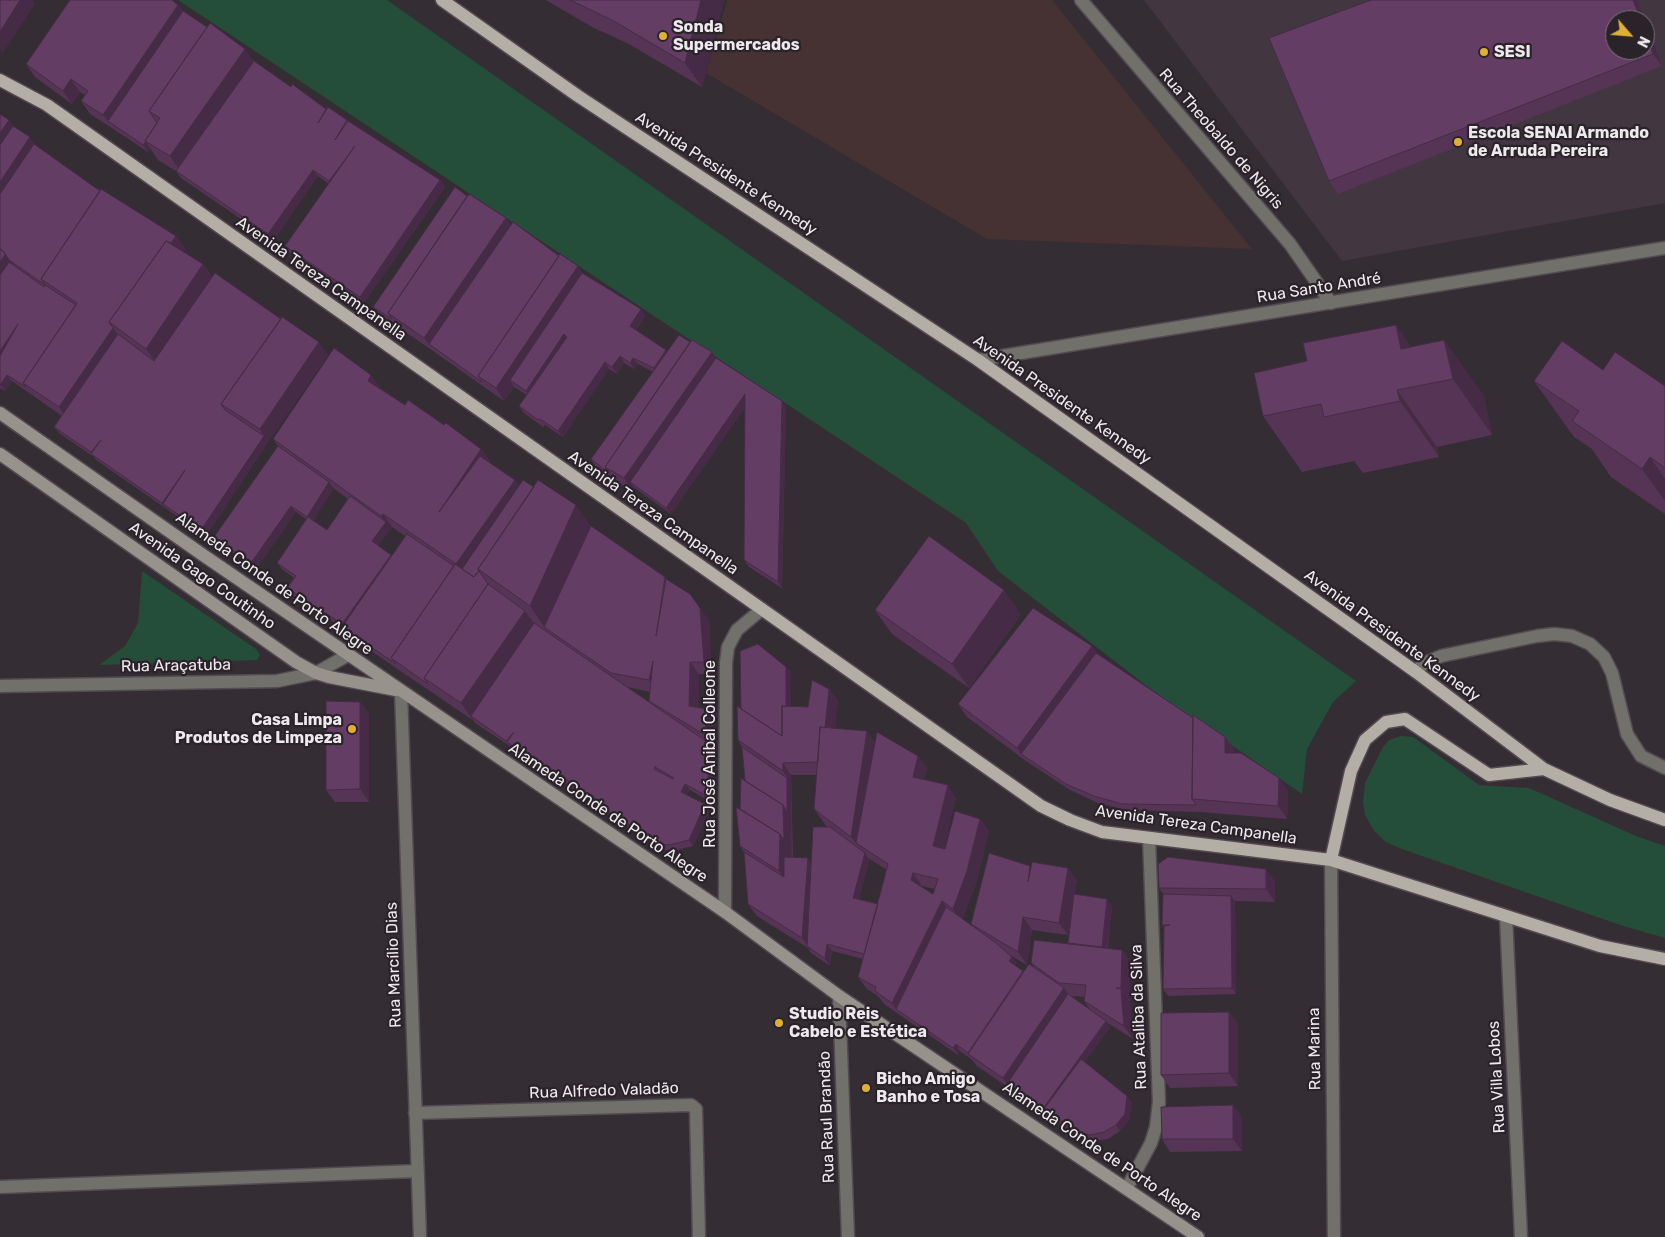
<!DOCTYPE html>
<html>
<head>
<meta charset="utf-8">
<style>
	body { margin:0 }
	#map { position:relative; width:1665px; height:1237px; overflow:hidden; background:#352d34; font-family:Rubik,sans-serif }
	canvas { display:block }
	.north { position:absolute; left:1605px; top:10px; width:50px; height:50px; box-sizing:border-box; background:#2b232a; border:1px solid #797278; border-radius:50%; rotate:117deg; font-size:14px; font-weight:700; line-height:20px; text-align:center; color:#eee9ed }
	.north::after { content:''; display:block; margin:auto; width:18px; height:22px; background:#dfb033; clip-path:polygon(50% 0,100% 100%,50% 72%,0 100%) }
</style>
</head>
<body>
<div id="map">
<canvas width="1665" height="1237"></canvas>
<div class="north">N</div>
</div>
<script>
const g = document.querySelector('canvas').getContext('2d');
g.lineJoin = 'round';
function fill(path, color) {
  g.fillStyle = color;
  g.fill(path, 'evenodd');
}
function shape(rows) {
  const path = new Path2D();
  for (const r of rows) {
    path.moveTo(r[0], r[1]);
    for (let i = 2; i < r.length; i += 2) path.lineTo(r[i], r[i + 1]);
  }
  return path;
}
function trace(path, color, width, dash) {
  g.strokeStyle = color;
  g.lineWidth = width;
  g.lineCap = dash ? 'butt' : 'round';
  g.setLineDash(dash || []);
  g.stroke(path);
}
function drawText(font, color, halo, rows, align = 'center') {
  g.font = font + ' Rubik,sans-serif';
  g.lineWidth = 4.5;
  g.setLineDash([]);
  g.textBaseline = 'middle';
  g.strokeStyle = halo;
  g.fillStyle = color;
  for (const [text, x, y, turn = 0] of rows) {
    g.save();
    g.translate(x, y);
    g.rotate((+turn || 0) * Math.PI / 180);
    g.textAlign = isNaN(turn) ? turn : align;
    if (halo) g.strokeText(text, 0, 0);
    g.fillText(text, 0, 0);
    g.restore();
  }
}
const industrial = shape([
	[727,0,1052,0,1252,249,987,239,706,73]
]);
const built = shape([
	[1144,0,1665,0,1665,203,1342,261],
	[1615,20,1645,20,1645,50,1615,50]
]);
const green = shape([
	[178,0,387,0,1356,681,1333,702,1307,749,1302,794,1152,690,998,571,966,523],
	[142,571,256,649,260,655,257,660,99,665,125,646,138,623],
	[1401,736,1413,737,1479,785,1529,788,1636,836,1665,846,1665,938,1620,925,1399,848,1386,842,1374,831,1365,815,1363,802,1365,783,1383,747,1389,740]
]);
const lane = shape([
	[1416,672,1423,664,1441,656,1537,636,1554,634,1572,636,1590,644,1604,657,1612,673,1627,734,1641,756,1665,768],
	[415,1113,691,1105,696,1109,699,1237]
]);
const street = shape([
	[1081,0,1290,244,1331,303],
	[978,360,1665,248],
	[0,686,277,681,316,673,348,655],
	[401,691,420,1237],
	[1331,860,1334,1237],
	[725,912,726,663,728,647,737,630,762,609],
	[1506,916,1521,1237],
	[839,996,848,1237],
	[0,1187,417,1171],
	[1127,1188,1151,1143,1156,1127,1159,1102,1149,838]
]);
const secondary = shape([
	[0,413,203,555,725,912,839,996,1198,1237],
	[0,454,296,662,316,673,329,677,396,690]
]);
const primary = shape([
	[442,0,578,96,978,360,1416,672,1544,769,1610,800,1665,820],
	[0,80,47,105,1041,806,1070,820,1102,832,1331,860,1600,946,1665,959],
	[1331,860,1351,771,1365,740,1386,722,1405,719,1489,775,1544,769]
]);
const wall = shape([
	[546,0,724,0,702,87,629,44,592,27],
	[178,5,183,11,291,87,326,110,348,121,440,180,445,187,364,303,290,253,285,246,329,184,318,176,273,241,181,178,176,171,158,160,150,148,148,152,112,128,90,114,81,101,85,95,80,92,72,104,35,77,26,64],
	[1645,20,1662,66,1338,194,1329,181,1645,50],
	[0,114,9,120,13,126,34,144,100,191,176,236,185,249,183,251,203,264,212,277,328,355,268,442,206,536,96,460,94,457,59,433,54,427,62,416,12,381,5,391,0,388],
	[511,225,582,273,641,309,645,316,636,330,667,351,716,358,786,407,782,588,749,567,744,560,745,407,671,514,635,488,633,491,613,480,595,466,591,459,653,372,638,364,634,369,624,363,617,374,609,369,563,437,545,425,543,427,524,413,519,406,527,395,514,387,504,401,433,351,378,313,373,307],
	[1396,325,1411,347,1444,340,1484,396,1492,435,1437,447,1439,457,1363,473,1354,461,1302,472,1263,416,1307,361],
	[1603,370,1665,386,1665,514,1611,477,1592,449,1574,437,1534,381],
	[380,387,380,388,405,405,444,425,481,449,490,461,489,462,515,480,519,486,591,526,666,579,709,620,712,674,699,674,698,707,707,709,715,721,714,748,711,746,714,751,711,802,690,790,687,795,710,810,693,846,673,851,665,850,611,816,608,812,585,796,511,748,510,746,475,723,474,721,346,634,342,628,292,595,287,588,294,578,282,569,277,563,306,519,296,512,256,569,219,543,214,537,278,446,273,439],
	[333,488,348,499,327,530,313,521],
	[392,527,405,536,392,556,378,546],
	[627,687,650,692,649,701,651,704],
	[875,610,1021,614,969,688,892,634],
	[1092,646,1096,653,1193,718,1225,737,1234,749,1234,753,1288,791,1287,819,1200,812,1126,810,1098,803,1070,790,1026,761,967,717,958,704],
	[791,673,791,706,808,707,829,689,838,701,835,729,875,743,918,756,927,768,924,780,956,798,944,848,945,849,980,819,989,831,976,884,962,919,972,926,971,924,1030,866,1031,868,1068,868,1077,881,1074,894,1112,906,1108,948,1122,950,1130,962,1130,1001,1129,1001,1130,1002,1133,1039,1106,1022,1110,1027,1085,1062,1132,1102,1129,1120,1120,1131,1108,1139,1094,1141,1080,1138,1048,1115,1047,1116,1012,1090,977,1066,971,1059,960,1051,958,1055,884,1004,878,996,867,989,858,977,863,959,832,951,830,966,811,953,808,948,757,916,748,904,744,852,740,846,740,809,745,781,742,747,738,740,741,709],
	[791,775,817,775,814,809,827,827,811,863,808,858,793,857],
	[868,858,887,870,878,904,859,899,869,860],
	[922,886,935,889,933,894,922,887],
	[1072,910,1068,943,1031,963,1034,967,1023,971,1015,965,1017,963,1010,955,1027,965,1032,930,1068,935],
	[1071,996,1085,997,1084,1001,1091,1011],
	[360,702,369,714,369,802,335,802,326,790],
	[1275,881,1275,902,1235,901,1236,994,1168,996,1163,989,1164,927,1162,925,1163,894,1159,888],
	[1229,1012,1238,1024,1238,1086,1170,1088,1161,1075],
	[1233,1105,1242,1118,1242,1151,1170,1152,1162,1139]
]);
const shadedWall = shape([
	[20,0,31,0,35,4,3,53,0,49,0,32],
	[701,0,724,0,702,87,685,63],
	[1633,0,1637,0,1645,20,1641,20],
	[178,5,187,17,108,121,103,115],
	[1645,20,1662,66,1653,54,1645,31],
	[245,49,258,67,183,175,170,156],
	[71,79,80,92,72,104,63,91],
	[9,120,22,139,0,171,0,133],
	[30,137,39,150,0,207,0,182],
	[146,142,150,148,148,152,143,145],
	[355,146,333,187,329,181],
	[313,170,318,176,273,241,268,234],
	[440,180,445,187,364,303,360,297],
	[506,218,515,231,429,344,424,338],
	[176,236,185,249,126,334,114,326],
	[4,252,13,264,0,287,0,262],
	[203,264,216,283,159,367,146,349],
	[578,266,586,279,510,380,514,387,504,401,496,388],
	[641,309,645,316,634,332,630,326],
	[18,324,0,364,0,351],
	[1396,325,1435,381,1401,349],
	[113,328,122,340,68,420,59,407],
	[564,334,568,341,530,397,526,391],
	[1444,340,1484,396,1492,435,1453,379],
	[319,342,328,355,268,442,206,536,201,530,264,436,260,429],
	[666,350,671,356,658,374,654,368],
	[712,352,721,364,630,482,635,488,633,491,624,478],
	[620,356,624,363,617,374,612,367],
	[633,358,638,364,634,369,630,363],
	[605,362,609,369,563,437,558,431],
	[7,375,12,381,5,391,0,385],
	[371,375,380,387,377,393,368,381],
	[1397,390,1437,447,1439,457,1400,401],
	[745,394,750,401,671,514,666,508],
	[782,401,786,407,782,588,778,582],
	[481,449,490,461,448,525,439,512],
	[1650,457,1665,479,1665,501,1642,469],
	[185,470,163,504,166,509,162,503],
	[515,480,523,492,466,575,456,564],
	[329,482,334,489,311,523,307,517],
	[576,505,600,539,545,628,530,606],
	[291,506,296,512,256,569,251,563],
	[383,514,392,527,377,548,372,541,386,522,381,516],
	[391,555,395,561,346,631,342,624],
	[1004,590,1021,614,969,688,952,664],
	[700,608,709,620,712,674,704,662],
	[525,611,538,629,471,716,474,722,461,703],
	[1092,646,1101,659,1021,754,1017,748],
	[653,661,658,693,649,680],
	[690,662,699,674,698,718,689,706],
	[786,667,791,673,791,749,787,742],
	[829,689,838,701,831,774,822,762],
	[360,702,369,714,369,802,360,789],
	[707,709,715,721,714,748,705,735],
	[867,731,880,750,856,843,851,837],
	[1225,737,1234,749,1234,766,1225,753],
	[710,744,714,751,711,802,707,796],
	[918,756,927,768,921,790,913,777],
	[783,763,791,775,792,890,779,871,780,834,787,778,783,771],
	[1279,778,1288,791,1287,819,1278,806],
	[685,784,690,790,686,798,681,792],
	[948,785,956,798,942,859,933,846],
	[705,804,710,810,693,846,689,840],
	[980,819,989,831,976,884,961,921,953,909],
	[865,853,869,860,858,904,853,898],
	[808,858,817,871,811,950,802,938],
	[1068,868,1077,881,1068,935,1059,923],
	[1266,869,1275,881,1275,902,1266,889],
	[913,873,922,886,920,893,911,880],
	[1231,896,1235,902,1236,994,1232,988],
	[1107,899,1112,906,1106,960,1102,953],
	[942,901,951,913,896,1009,892,1003],
	[1023,917,1032,930,1027,965,1018,952],
	[827,944,832,951,830,966,825,959],
	[1122,950,1130,962,1130,1001,1121,988],
	[1012,957,1017,963,1014,968,1009,961],
	[1064,988,1073,1001,1007,1084,1003,1078],
	[1121,989,1130,1002,1133,1039,1124,1026],
	[1229,1012,1238,1024,1238,1086,1229,1073],
	[1106,1021,1110,1027,1049,1113,1044,1109,1048,1115,1047,1116,1042,1110],
	[956,1044,960,1051,958,1055,953,1048],
	[1127,1096,1132,1102,1129,1120,1120,1131,1116,1125],
	[1233,1105,1242,1118,1242,1151,1233,1139]
]);
const building = shape([
	[0,0,20,0,0,32,0,0],
	[70,0,172,0,178,5,103,115,81,101,88,91,71,79,63,91,26,64,70,0],
	[570,0,701,0,685,63,612,20,570,0],
	[1371,0,1633,0,1641,20,1615,20,1615,50,1645,50,1645,31,1653,54,1329,181,1269,38,1371,0],
	[183,11,207,27,149,111,157,123,145,141,146,141,143,145,108,121,183,11],
	[210,23,245,49,170,156,145,141,160,118,149,111,210,23],
	[254,61,291,87,292,84,326,109,318,123,328,107,347,120,335,140,348,121,440,180,360,297,285,246,355,146,329,181,313,170,268,234,176,171,254,61],
	[0,114,9,120,0,133,0,114],
	[13,126,30,137,0,182,0,145,13,126],
	[34,144,100,191,41,279,45,285,9,260,4,252,0,249,0,194,34,144],
	[455,187,467,196,388,313,392,319,373,307,455,187],
	[101,189,176,236,171,243,166,241,109,322,113,328,59,407,23,383,77,303,41,279,101,189],
	[469,194,506,218,424,338,388,313,469,194],
	[513,222,559,256,478,376,482,382,429,344,513,222],
	[166,241,203,264,146,349,109,322,166,241],
	[0,249,4,252,5,255,0,262,0,249],
	[560,254,578,266,496,388,478,376,560,254],
	[9,262,44,287,45,285,76,305,23,383,26,387,7,375,0,385,0,356,18,324,0,351,0,275,9,262],
	[215,273,281,319,221,404,225,410,264,436,201,530,163,504,185,470,162,503,91,454,101,440,91,452,54,427,118,334,154,361,215,273],
	[582,273,641,309,630,326,666,350,654,368,633,358,630,363,620,356,612,367,605,362,558,431,540,419,538,420,519,406,567,337,564,334,526,391,510,380,582,273],
	[282,317,319,342,260,429,221,404,282,317],
	[1396,325,1401,349,1444,340,1453,379,1397,390,1400,401,1324,417,1321,404,1263,416,1254,373,1307,361,1303,343,1396,325],
	[679,335,690,342,605,467,609,473,591,459,679,335],
	[692,340,712,352,624,478,605,467,692,340],
	[1562,341,1603,370,1615,352,1665,386,1665,468,1650,457,1642,469,1572,421,1579,411,1534,381,1562,341],
	[334,348,371,375,368,381,405,405,408,400,444,425,446,423,481,449,439,512,480,456,515,480,456,564,383,514,381,516,273,439,334,348],
	[716,358,782,401,778,582,744,560,745,394,666,508,630,482,716,358],
	[278,446,329,482,307,517,291,506,251,563,214,537,278,446],
	[523,480,534,487,478,569,479,571,474,577,462,569,523,480],
	[538,480,576,505,530,606,478,569,538,480],
	[350,496,386,522,372,541,391,555,342,624,287,588,296,576,277,563,308,517,327,530,350,496],
	[591,526,665,577,656,636,666,579,690,594,700,608,704,662,690,662,689,706,707,709,705,735,649,701,653,661,649,680,611,673,544,627,591,526],
	[407,534,454,566,391,658,396,664,342,627,407,534],
	[929,536,1004,590,952,664,875,610,929,536],
	[455,564,474,577,479,571,488,584,424,678,428,684,391,658,455,564],
	[488,584,525,611,461,703,424,678,488,584],
	[1033,608,1092,646,1017,748,958,704,1033,608],
	[534,623,710,744,707,796,685,784,681,792,705,804,689,840,669,845,660,844,606,810,608,808,581,789,507,742,514,732,506,741,471,716,534,623],
	[655,767,674,778,673,779,654,769,655,767],
	[758,644,786,667,786,706,782,706,782,736,741,709,740,651,758,644],
	[1096,653,1193,718,1192,799,1196,805,1122,804,1094,796,1066,784,1021,754,1096,653],
	[812,680,829,689,825,728,820,727,818,762,783,763,783,771,738,740,737,706,782,736,782,706,808,707,812,680],
	[326,701,360,702,360,789,326,790,326,701],
	[1193,715,1225,737,1225,753,1241,753,1279,778,1278,806,1192,799,1193,715],
	[820,727,867,731,851,837,814,809,820,727],
	[877,732,918,756,913,777,948,785,933,846,945,849,955,811,980,819,967,871,953,909,942,901,892,1003,875,991,876,987,858,977,888,864,856,843,877,732],
	[913,873,938,879,933,894,911,880,913,873],
	[742,747,787,778,787,812,783,805,745,781,742,747],
	[741,778,783,805,784,840,780,834,740,809,741,778],
	[736,807,780,834,779,871,740,846,736,807],
	[813,827,830,827,865,853,853,898,878,904,864,954,827,944,825,959,807,946,813,827],
	[744,852,784,877,784,857,808,858,802,938,748,904,744,852],
	[989,853,1030,866,1028,882,1032,862,1068,868,1059,923,1023,917,1018,952,971,924,989,853],
	[1168,857,1266,869,1266,889,1159,888,1158,864,1168,857],
	[1074,894,1107,899,1102,947,1068,943,1074,894],
	[1163,894,1231,896,1232,988,1163,989,1164,926,1170,925,1162,925,1163,894],
	[946,907,996,943,1012,957,1009,961,1023,971,968,1053,956,1044,953,1048,896,1009,946,907],
	[1034,940,1122,950,1121,988,1116,988,1121,989,1124,1026,1084,1001,1086,985,1059,983,1031,963,1034,940],
	[1029,964,1064,988,1003,1078,968,1054,1029,964],
	[1068,994,1106,1021,1042,1110,1007,1084,1068,994],
	[1229,1012,1229,1073,1161,1075,1161,1013,1229,1012],
	[1081,1059,1127,1096,1125,1114,1116,1125,1104,1132,1090,1135,1076,1132,1044,1109,1081,1059],
	[1233,1105,1233,1139,1162,1139,1161,1107,1233,1105]
]);
const markers = [
	[663,36,5,"#dfb033"],
	[1484,52,5,"#dfb033"],
	[1458,142,5,"#dfb033"],
	[352,729,5,"#dfb033"],
	[779,1023,5,"#dfb033"],
	[866,1088,5,"#dfb033"]
];
const poiNames = [
	["Sonda",673,27],
	["Supermercados",673,45],
	["SESI",1494,52],
	["Escola SENAI Armando",1468,133],
	["de Arruda Pereira",1468,151],
	["Casa Limpa",342,720,"right"],
	["Produtos de Limpeza",342,738,"right"],
	["Studio Reis",789,1014],
	["Cabelo e Estética",789,1032],
	["Bicho Amigo",876,1079],
	["Banho e Tosa",876,1097]
];
const streetNames = [
	["Rua Theobaldo de Nigris",1221,139,49],
	["Avenida Presidente Kennedy",726,174,33],
	["Avenida Tereza Campanella",321,279,35],
	["Rua Santo André",1319,288,-9],
	["Avenida Presidente Kennedy",1062,400,35],
	["Avenida Tereza Campanella",653,513,35],
	["Avenida Gago Coutinho",202,576,35],
	["Alameda Conde de Porto Alegre",274,584,35],
	["Avenida Presidente Kennedy",1392,636,36],
	["Rua Araçatuba",176,666,-1],
	["Rua José Anibal Colleone",710,754,-90],
	["Alameda Conde de Porto Alegre",608,813,34],
	["Avenida Tereza Campanella",1196,825,8],
	["Rua Marcílio Dias",394,965,-92],
	["Rua Ataliba da Silva",1139,1017,-92],
	["Rua Marina",1315,1049,-91],
	["Rua Villa Lobos",1497,1077,-93],
	["Rua Alfredo Valadão",604,1091,-2],
	["Rua Raul Brandão",827,1117,-92],
	["Alameda Conde de Porto Alegre",1102,1152,34]
];
fill(industrial, '#463133');
fill(built, '#423641');
fill(green, '#244d3a');
trace(lane, '#534b52', 15);
trace(street, '#534b52', 15);
trace(secondary, '#534b52', 15);
trace(primary, '#534b52', 15);
trace(lane, '#72706b', 12);
trace(street, '#72706b', 12);
trace(secondary, '#97938c', 12);
trace(primary, '#b4afa6', 12);
fill(wall, '#563456');
fill(shadedWall, '#462b46');
fill(building, '#643d64');
trace(building, '#462b46', 1);
for (const [x, y, r, color] of markers) {
  const dot = new Path2D();
  dot.arc(x, y, r, 0, 2 * Math.PI);
  g.fillStyle = color;
  g.fill(dot);
  trace(dot, '#2b232a', 2);
}
drawText('bold 16px', '#eee9ed', '#2b232a', poiNames, 'left');
drawText('16px', '#eee9ed', '#2b232a', streetNames);
</script>
</body>
</html>
